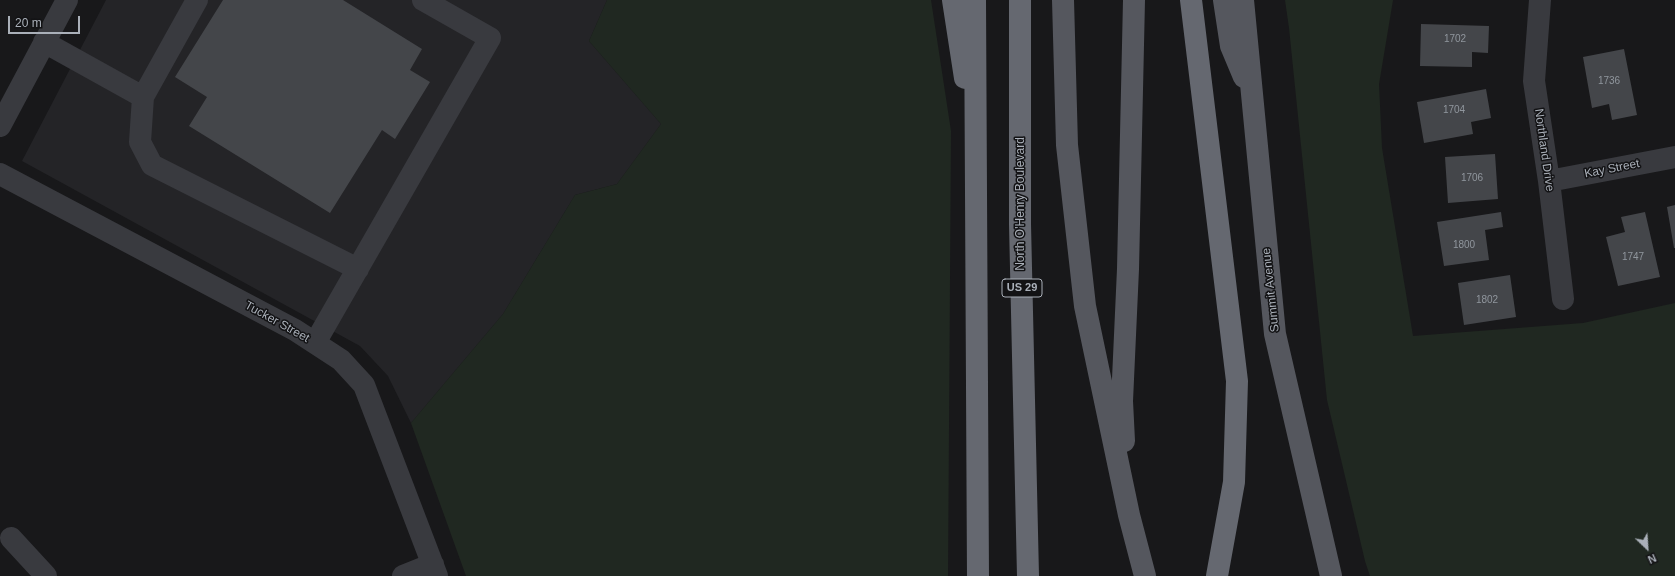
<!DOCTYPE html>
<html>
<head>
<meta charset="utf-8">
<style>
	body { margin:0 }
	#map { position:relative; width:1675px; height:576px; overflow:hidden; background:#18181a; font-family:Arial,sans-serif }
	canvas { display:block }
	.north { position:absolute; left:1627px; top:528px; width:40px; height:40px; -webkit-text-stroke:3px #131315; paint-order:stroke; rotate:155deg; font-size:11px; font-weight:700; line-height:16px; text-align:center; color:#aab0b9 }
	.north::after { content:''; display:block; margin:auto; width:14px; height:18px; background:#aab0b9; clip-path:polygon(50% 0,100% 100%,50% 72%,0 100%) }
	.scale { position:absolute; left:8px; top:16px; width:72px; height:18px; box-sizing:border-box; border:2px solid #aab0b9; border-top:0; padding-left:5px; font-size:12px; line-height:14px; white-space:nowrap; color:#aab0b9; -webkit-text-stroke:3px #131315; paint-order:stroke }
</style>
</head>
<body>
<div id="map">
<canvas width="1675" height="576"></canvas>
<div class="north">N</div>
<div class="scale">20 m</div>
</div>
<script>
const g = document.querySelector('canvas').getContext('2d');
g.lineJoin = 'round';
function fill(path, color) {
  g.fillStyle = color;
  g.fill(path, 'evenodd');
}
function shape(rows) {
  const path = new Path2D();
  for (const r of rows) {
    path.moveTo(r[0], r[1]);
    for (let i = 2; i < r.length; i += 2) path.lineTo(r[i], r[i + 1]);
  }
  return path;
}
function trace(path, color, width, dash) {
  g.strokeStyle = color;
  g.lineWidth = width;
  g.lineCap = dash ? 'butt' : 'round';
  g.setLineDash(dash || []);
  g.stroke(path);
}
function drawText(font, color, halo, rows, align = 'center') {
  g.font = font + ' Arial,sans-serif';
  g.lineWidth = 3;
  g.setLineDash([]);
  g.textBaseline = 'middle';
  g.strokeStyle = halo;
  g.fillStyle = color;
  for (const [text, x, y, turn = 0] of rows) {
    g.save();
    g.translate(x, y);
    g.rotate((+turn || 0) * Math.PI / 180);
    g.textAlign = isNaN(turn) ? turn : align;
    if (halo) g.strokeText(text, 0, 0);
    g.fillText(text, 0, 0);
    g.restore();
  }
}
const built = shape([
	[106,0,607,0,589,41,661,124,617,184,575,195,503,314,411,423,388,376,360,346,22,161]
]);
const green = shape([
	[607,0,931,0,951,131,948,576,466,576,411,423,503,314,575,195,617,184,661,124,589,41],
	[1285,0,1393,0,1379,84,1382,148,1413,336,1583,323,1675,303,1675,576,1370,576,1365,561,1327,400,1289,28]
]);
const building = shape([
	[223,0,343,0,422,49,410,70,430,82,395,139,382,130,330,213,189,126,207,97,175,77],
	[1421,24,1489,26,1488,53,1472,52,1472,67,1420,66],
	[1624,49,1637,115,1612,120,1609,104,1592,108,1583,57],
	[1486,89,1491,118,1471,122,1473,134,1424,143,1417,102],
	[1495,154,1498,199,1448,203,1445,157],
	[1675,205,1675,248,1674,248,1667,207],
	[1501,212,1503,227,1485,230,1489,260,1444,266,1437,222],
	[1645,212,1660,277,1618,286,1606,237,1625,232,1621,217],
	[1510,275,1516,317,1464,325,1458,283]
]);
const minor = shape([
	[1540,0,1534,81,1549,181,1563,299],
	[44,42,143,97,140,142,152,165,358,269],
	[143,97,197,0],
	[0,126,67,0],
	[0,174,295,330,341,360,364,385,437,576],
	[1549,181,1675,157],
	[315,343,490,38,423,0],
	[11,538,46,576],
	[403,576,433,564]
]);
const major = shape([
	[1063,0,1067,145,1085,306,1129,515,1145,576],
	[1224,0,1231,46,1244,77],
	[1243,0,1275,334,1331,576],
	[1124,441,1122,401,1128,269,1134,0]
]);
const highway = shape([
	[953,0,965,78],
	[975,0,978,576],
	[1020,0,1020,224,1028,576],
	[1191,0,1237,381,1234,482,1217,576]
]);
const numberNames = [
	["1702",1455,39],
	["1736",1609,81],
	["1704",1454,110],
	["1706",1472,178],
	["1800",1464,245],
	["1747",1633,257],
	["1802",1487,300]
];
const shields = [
	[1022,288,40]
];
const shieldNames = [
	["US 29",1022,288]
];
const streetNames = [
	["Northland Drive",1544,150,82],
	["Kay Street",1612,169,-11],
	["North O'Henry Boulevard",1021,204,-90],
	["Summit Avenue",1271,290,-96],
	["Tucker Street",277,322,29]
];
fill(built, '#242427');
fill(green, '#202821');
fill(building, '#44464a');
trace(minor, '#393a3f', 22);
trace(major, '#55575e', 22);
trace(highway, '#656870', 22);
drawText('10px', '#90969d', null, numberNames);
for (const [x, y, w] of shields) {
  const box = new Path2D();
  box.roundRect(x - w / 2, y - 9, w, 18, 3);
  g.fillStyle = '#131315';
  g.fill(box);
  trace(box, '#aab0b9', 1);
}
drawText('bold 11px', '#aab0b9', null, shieldNames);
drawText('12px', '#aab0b9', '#131315', streetNames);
</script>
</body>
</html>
